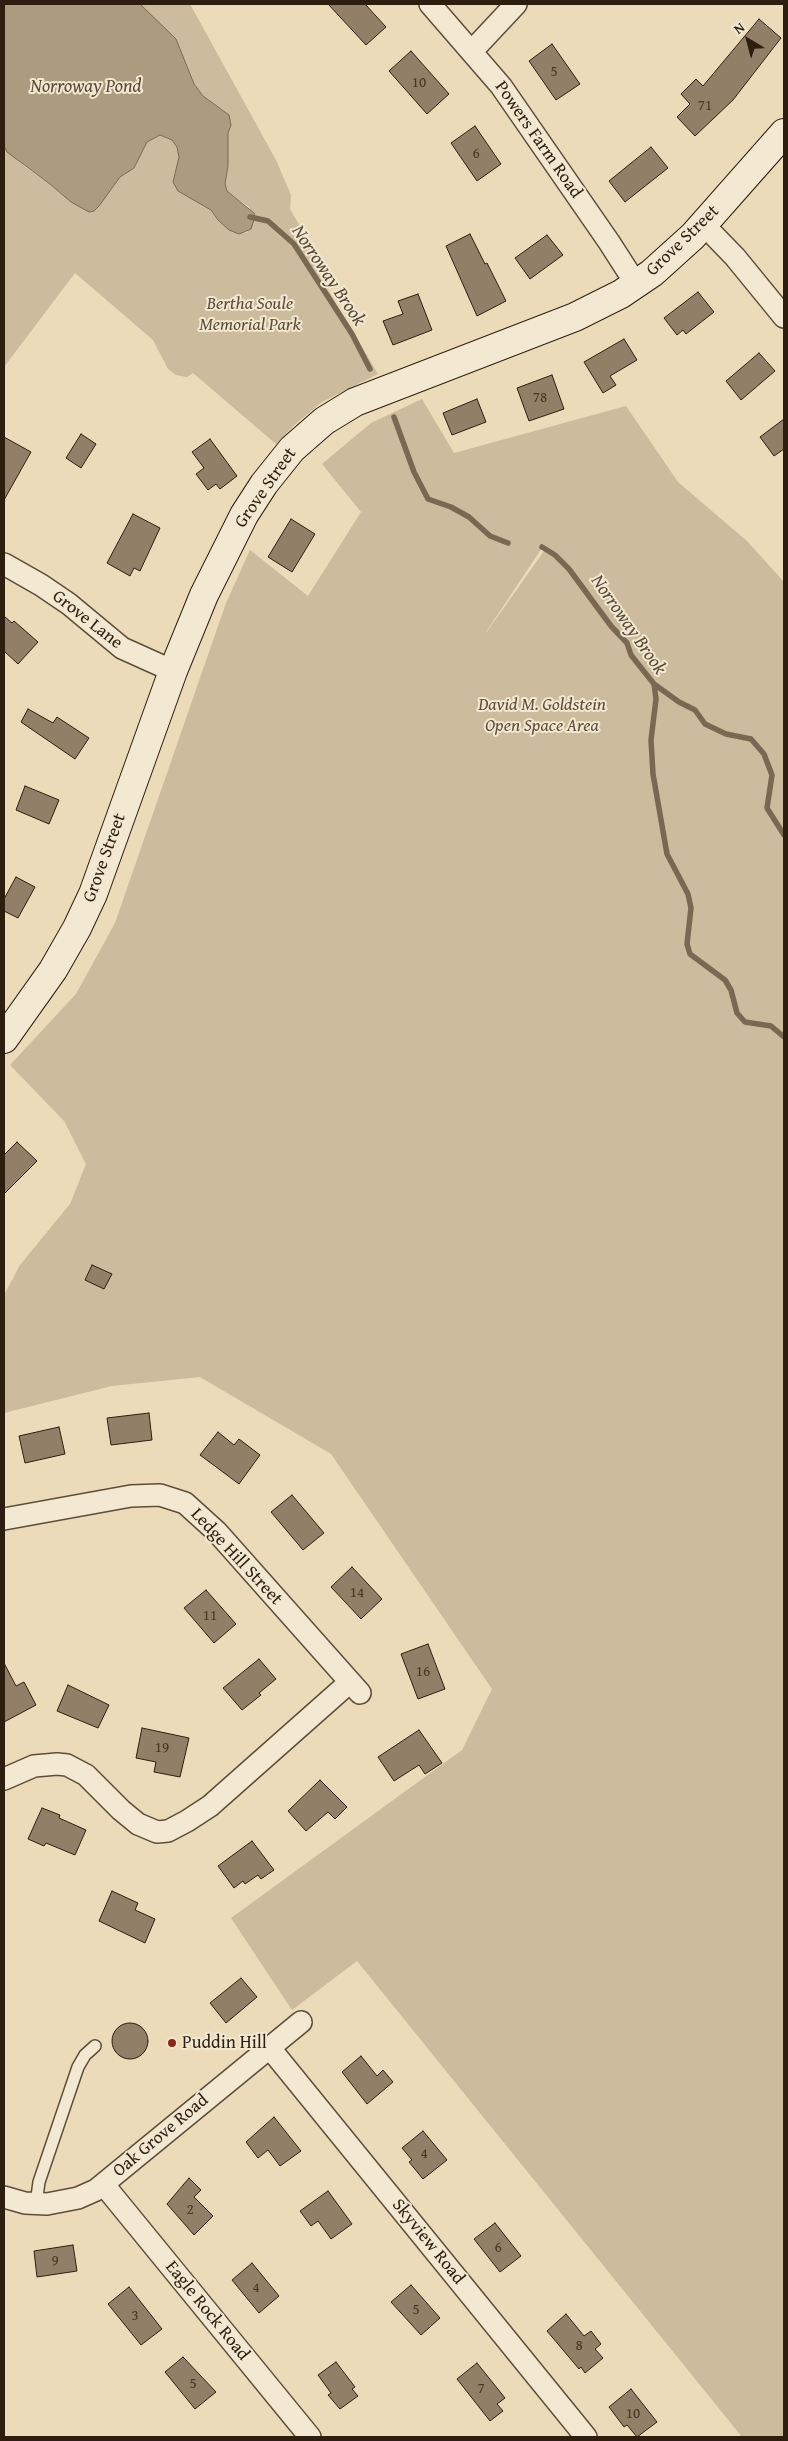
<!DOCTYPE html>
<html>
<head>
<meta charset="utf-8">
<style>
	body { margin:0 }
	#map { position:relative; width:788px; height:2441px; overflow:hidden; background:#ecdbb9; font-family:"Gentium Book Plus",serif }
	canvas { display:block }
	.frame { position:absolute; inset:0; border:5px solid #2e1e0f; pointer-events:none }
	.north { position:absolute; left:723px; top:15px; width:50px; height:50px; -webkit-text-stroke:4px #f3e8d2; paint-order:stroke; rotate:323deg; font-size:14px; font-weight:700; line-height:20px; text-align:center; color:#2e1e0f }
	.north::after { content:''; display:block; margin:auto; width:18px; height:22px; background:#2e1e0f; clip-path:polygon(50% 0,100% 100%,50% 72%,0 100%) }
</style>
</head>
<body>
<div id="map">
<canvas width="788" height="2441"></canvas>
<div class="frame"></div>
<div class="north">N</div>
</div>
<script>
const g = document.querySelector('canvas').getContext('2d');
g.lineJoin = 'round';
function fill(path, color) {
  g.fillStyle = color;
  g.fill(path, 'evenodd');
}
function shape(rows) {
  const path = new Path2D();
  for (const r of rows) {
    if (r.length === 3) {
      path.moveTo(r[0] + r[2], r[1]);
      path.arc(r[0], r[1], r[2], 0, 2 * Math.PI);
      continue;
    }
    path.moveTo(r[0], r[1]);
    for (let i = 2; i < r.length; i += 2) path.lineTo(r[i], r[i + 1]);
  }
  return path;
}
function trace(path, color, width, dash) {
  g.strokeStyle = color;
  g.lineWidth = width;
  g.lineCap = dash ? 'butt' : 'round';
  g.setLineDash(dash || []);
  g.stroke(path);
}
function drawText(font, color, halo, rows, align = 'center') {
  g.font = font + ' "Gentium Book Plus",serif';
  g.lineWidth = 4;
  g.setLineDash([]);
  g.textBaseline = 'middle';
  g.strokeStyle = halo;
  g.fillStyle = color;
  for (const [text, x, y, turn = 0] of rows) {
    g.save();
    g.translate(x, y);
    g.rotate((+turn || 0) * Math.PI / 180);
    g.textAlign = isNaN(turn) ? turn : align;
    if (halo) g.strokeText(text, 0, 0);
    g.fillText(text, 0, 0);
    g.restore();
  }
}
const green = shape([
	[140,4,190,4,276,160,291,195,290,209,315,252,317,271,378,374,322,402,293,426,276,444,193,373,187,377,176,375,168,369,153,340,75,273,4,367,4,146,24,166,50,184,71,202,110,191,120,177,134,168,147,142,160,135,172,140,177,147,179,157,173,182,188,196,211,210,218,220,246,233,254,223,249,207,227,191,225,184,228,166,228,133,231,125,229,115,203,96,194,84,183,60,152,16],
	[422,399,454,453,626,406,678,482,747,541,784,582,784,2437,742,2437,357,1961,292,2010,231,1918,462,1750,492,1689,331,1454,200,1377,112,1386,4,1413,4,1295,20,1265,70,1204,86,1164,64,1121,10,1065,76,994,115,923,226,603,250,550,308,596,361,512,322,464,371,423],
	[542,548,544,551,486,633,486,632]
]);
const water = shape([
	[4,4,140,4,176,39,194,84,203,96,229,115,231,125,228,133,228,166,225,184,227,191,254,213,255,217,251,229,239,234,229,230,218,220,211,210,178,191,173,182,179,157,177,147,172,140,160,135,147,142,134,168,120,177,99,206,94,211,89,212,71,202,50,184,7,152,4,146,4,4]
]);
const stream = shape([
	[250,217,268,221,294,244,352,334,370,369],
	[394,417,414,472,428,499,451,507,469,517,490,536,508,543],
	[542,547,555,555,569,569,611,626,627,643,631,655,654,684,656,699,651,740,653,774,667,854,688,894,691,908,687,944,690,954,725,980,731,990,737,1013,745,1022,771,1026,784,1037],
	[654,684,679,702,695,710,705,724,726,734,751,739,764,754,772,775,767,808,784,835]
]);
const building = shape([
	[328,4,365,4,386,27,366,45,328,4],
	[759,19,781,38,733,100,695,136,677,117,690,104,681,94,696,79,703,86,759,19],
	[552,44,580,84,556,100,529,61,552,44],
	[411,51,449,94,427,114,389,71,411,51],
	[475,126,501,164,477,181,451,143,475,126],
	[651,147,668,168,625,202,609,181,651,147],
	[470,234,485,264,487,263,506,301,477,316,446,246,470,234],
	[547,235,563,255,530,279,515,258,547,235],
	[698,292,714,312,686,334,683,330,677,335,664,318,698,292],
	[418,294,432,330,393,345,383,321,403,314,398,301,418,294],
	[624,339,637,360,610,376,616,385,603,393,584,362,624,339],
	[759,353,775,371,741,400,726,381,759,353],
	[552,375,564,409,529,421,517,388,552,375],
	[477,399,486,422,452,435,443,413,477,399],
	[784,419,784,449,774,456,760,437,784,419],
	[81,434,96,444,81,468,66,458,81,434],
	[4,437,31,452,4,500,4,437],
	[210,439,237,476,220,489,216,484,208,490,196,474,204,468,192,452,210,439],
	[133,514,160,528,140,571,134,568,130,576,107,563,133,514],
	[291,519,315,534,292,572,268,557,291,519],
	[4,616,12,623,14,621,38,642,18,664,4,651,4,616],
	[28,709,53,723,57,717,89,738,75,759,21,722,28,709],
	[25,786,59,800,49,824,16,810,25,786],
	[16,877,35,887,18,918,4,911,4,899,16,877],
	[17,1142,37,1161,4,1194,4,1155,17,1142],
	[92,1265,112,1274,104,1289,85,1280,92,1265],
	[149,1413,152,1440,111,1445,107,1418,149,1413],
	[59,1427,65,1454,25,1463,19,1436,59,1427],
	[218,1432,234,1445,239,1439,260,1455,239,1484,200,1455,218,1432],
	[292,1495,324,1533,303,1550,271,1512,292,1495],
	[352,1567,382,1599,361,1619,331,1587,352,1567],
	[206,1590,236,1624,214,1643,184,1608,206,1590],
	[428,1644,445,1689,418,1699,401,1654,428,1644],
	[259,1659,276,1679,259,1693,261,1695,242,1710,223,1688,259,1659],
	[4,1663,16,1686,24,1682,36,1705,4,1722,4,1663],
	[68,1685,109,1705,98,1728,57,1711,68,1685],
	[142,1728,189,1738,180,1777,154,1772,156,1762,136,1758,142,1728],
	[419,1730,442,1763,425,1774,419,1765,394,1781,378,1757,419,1730],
	[320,1780,347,1807,335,1819,328,1812,306,1831,288,1811,320,1780],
	[42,1808,60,1815,59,1818,86,1830,75,1855,46,1843,44,1846,28,1839,42,1808],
	[252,1841,274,1870,261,1879,258,1875,245,1884,243,1881,234,1888,218,1866,252,1841],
	[112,1891,138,1903,135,1910,155,1919,145,1943,99,1921,112,1891],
	[241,1978,257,1997,226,2023,210,2003,241,1978],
	[130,2041,18],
	[361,2056,377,2076,383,2070,393,2082,367,2104,342,2072,361,2056],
	[274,2117,301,2151,280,2166,268,2150,258,2158,246,2142,274,2117],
	[423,2131,447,2160,423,2179,409,2162,412,2160,402,2148,423,2131],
	[189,2178,201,2190,194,2197,213,2216,194,2235,167,2204,189,2178],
	[328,2191,352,2224,331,2239,318,2221,311,2226,300,2211,328,2191],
	[495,2223,521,2256,500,2272,474,2239,495,2223],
	[73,2245,77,2271,37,2277,34,2251,73,2245],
	[252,2263,279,2296,259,2313,232,2280,252,2263],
	[411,2285,440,2318,421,2335,391,2302,411,2285],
	[129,2287,162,2329,141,2345,108,2304,129,2287],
	[566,2314,584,2336,591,2331,601,2344,595,2349,603,2358,585,2373,581,2367,579,2369,547,2331,566,2314],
	[183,2357,216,2392,195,2409,165,2372,183,2357],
	[336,2362,355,2387,352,2389,358,2396,340,2409,328,2395,331,2393,318,2375,336,2362],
	[477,2363,505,2398,497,2404,503,2411,490,2421,457,2379,477,2363],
	[631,2389,657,2422,637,2437,627,2425,624,2427,609,2407,631,2389]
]);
const lane = shape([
	[36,2204,39,2182,78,2067,85,2055,95,2046]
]);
const street = shape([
	[430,4,501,86,609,242,636,284],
	[472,51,516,4],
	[704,225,735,257,784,317],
	[4,564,41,585,69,604,122,648,173,671],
	[4,1519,131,1496,160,1495,185,1503,217,1532,360,1693],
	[4,1779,34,1766,57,1764,67,1765,86,1775,121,1810,138,1824,157,1832,168,1831,187,1821,210,1806,350,1682],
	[269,2047,586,2437],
	[104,2185,310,2437],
	[4,2197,25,2203,47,2204,78,2198,96,2190,301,2022]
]);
const secondary = shape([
	[4,1039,53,970,77,928,93,894,173,671,204,595,244,515,264,484,292,449,324,421,355,402,575,317,621,294,652,273,693,236,784,133]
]);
const markers = [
	[172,2043,5,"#8f2418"]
];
const numberNames = [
	["5",554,72],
	["10",419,83],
	["71",705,106],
	["6",476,154],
	["78",540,398],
	["14",357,1593],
	["11",210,1616],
	["16",423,1672],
	["19",162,1748],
	["4",424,2154],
	["2",190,2210],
	["6",498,2248],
	["9",55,2261],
	["4",256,2288],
	["5",416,2310],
	["3",135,2316],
	["8",579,2346],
	["5",193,2384],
	["7",481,2389],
	["10",633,2414]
];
const streetNames = [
	["Powers Farm Road",538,140,55],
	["Grove Street",683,241,-44],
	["Grove Street",266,488,-55],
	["Grove Lane",87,620,38],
	["Grove Street",105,858,-70],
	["Ledge Hill Street",236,1557,47],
	["Oak Grove Road",161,2136,-40],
	["Skyview Road",428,2242,51],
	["Eagle Rock Road",207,2311,51]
];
const parkNames = [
	["Bertha Soule",250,304],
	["Memorial Park",250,325],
	["David M. Goldstein",542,705],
	["Open Space Area",542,726]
];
const poiNames = [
	["Puddin Hill",182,2043]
];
const waterNames = [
	["Norroway Pond",86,87],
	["Norroway Brook",328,276,56],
	["Norroway Brook",628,625,55]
];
fill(green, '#ccbb9c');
fill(water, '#ab9b7f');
trace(water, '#796952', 1);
trace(stream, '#796952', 5.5);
fill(building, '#918067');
trace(building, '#2e1e0f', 1);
trace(lane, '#5e4d3a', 14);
trace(street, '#5e4d3a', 24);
trace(secondary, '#2e1e0f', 30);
trace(lane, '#f3e8d2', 11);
trace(street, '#f3e8d2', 21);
trace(secondary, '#f3e8d2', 28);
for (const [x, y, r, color] of markers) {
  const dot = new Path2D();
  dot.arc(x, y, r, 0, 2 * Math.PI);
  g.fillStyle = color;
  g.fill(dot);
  trace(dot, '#f3e8d2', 2);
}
drawText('15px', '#473625', null, numberNames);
drawText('18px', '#2e1e0f', '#f3e8d2', streetNames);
drawText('italic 18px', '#5d4d39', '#f3e8d2', parkNames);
drawText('18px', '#2e1e0f', '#f3e8d2', poiNames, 'left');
drawText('italic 19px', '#5a4a36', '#f3e8d2', waterNames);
</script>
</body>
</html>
